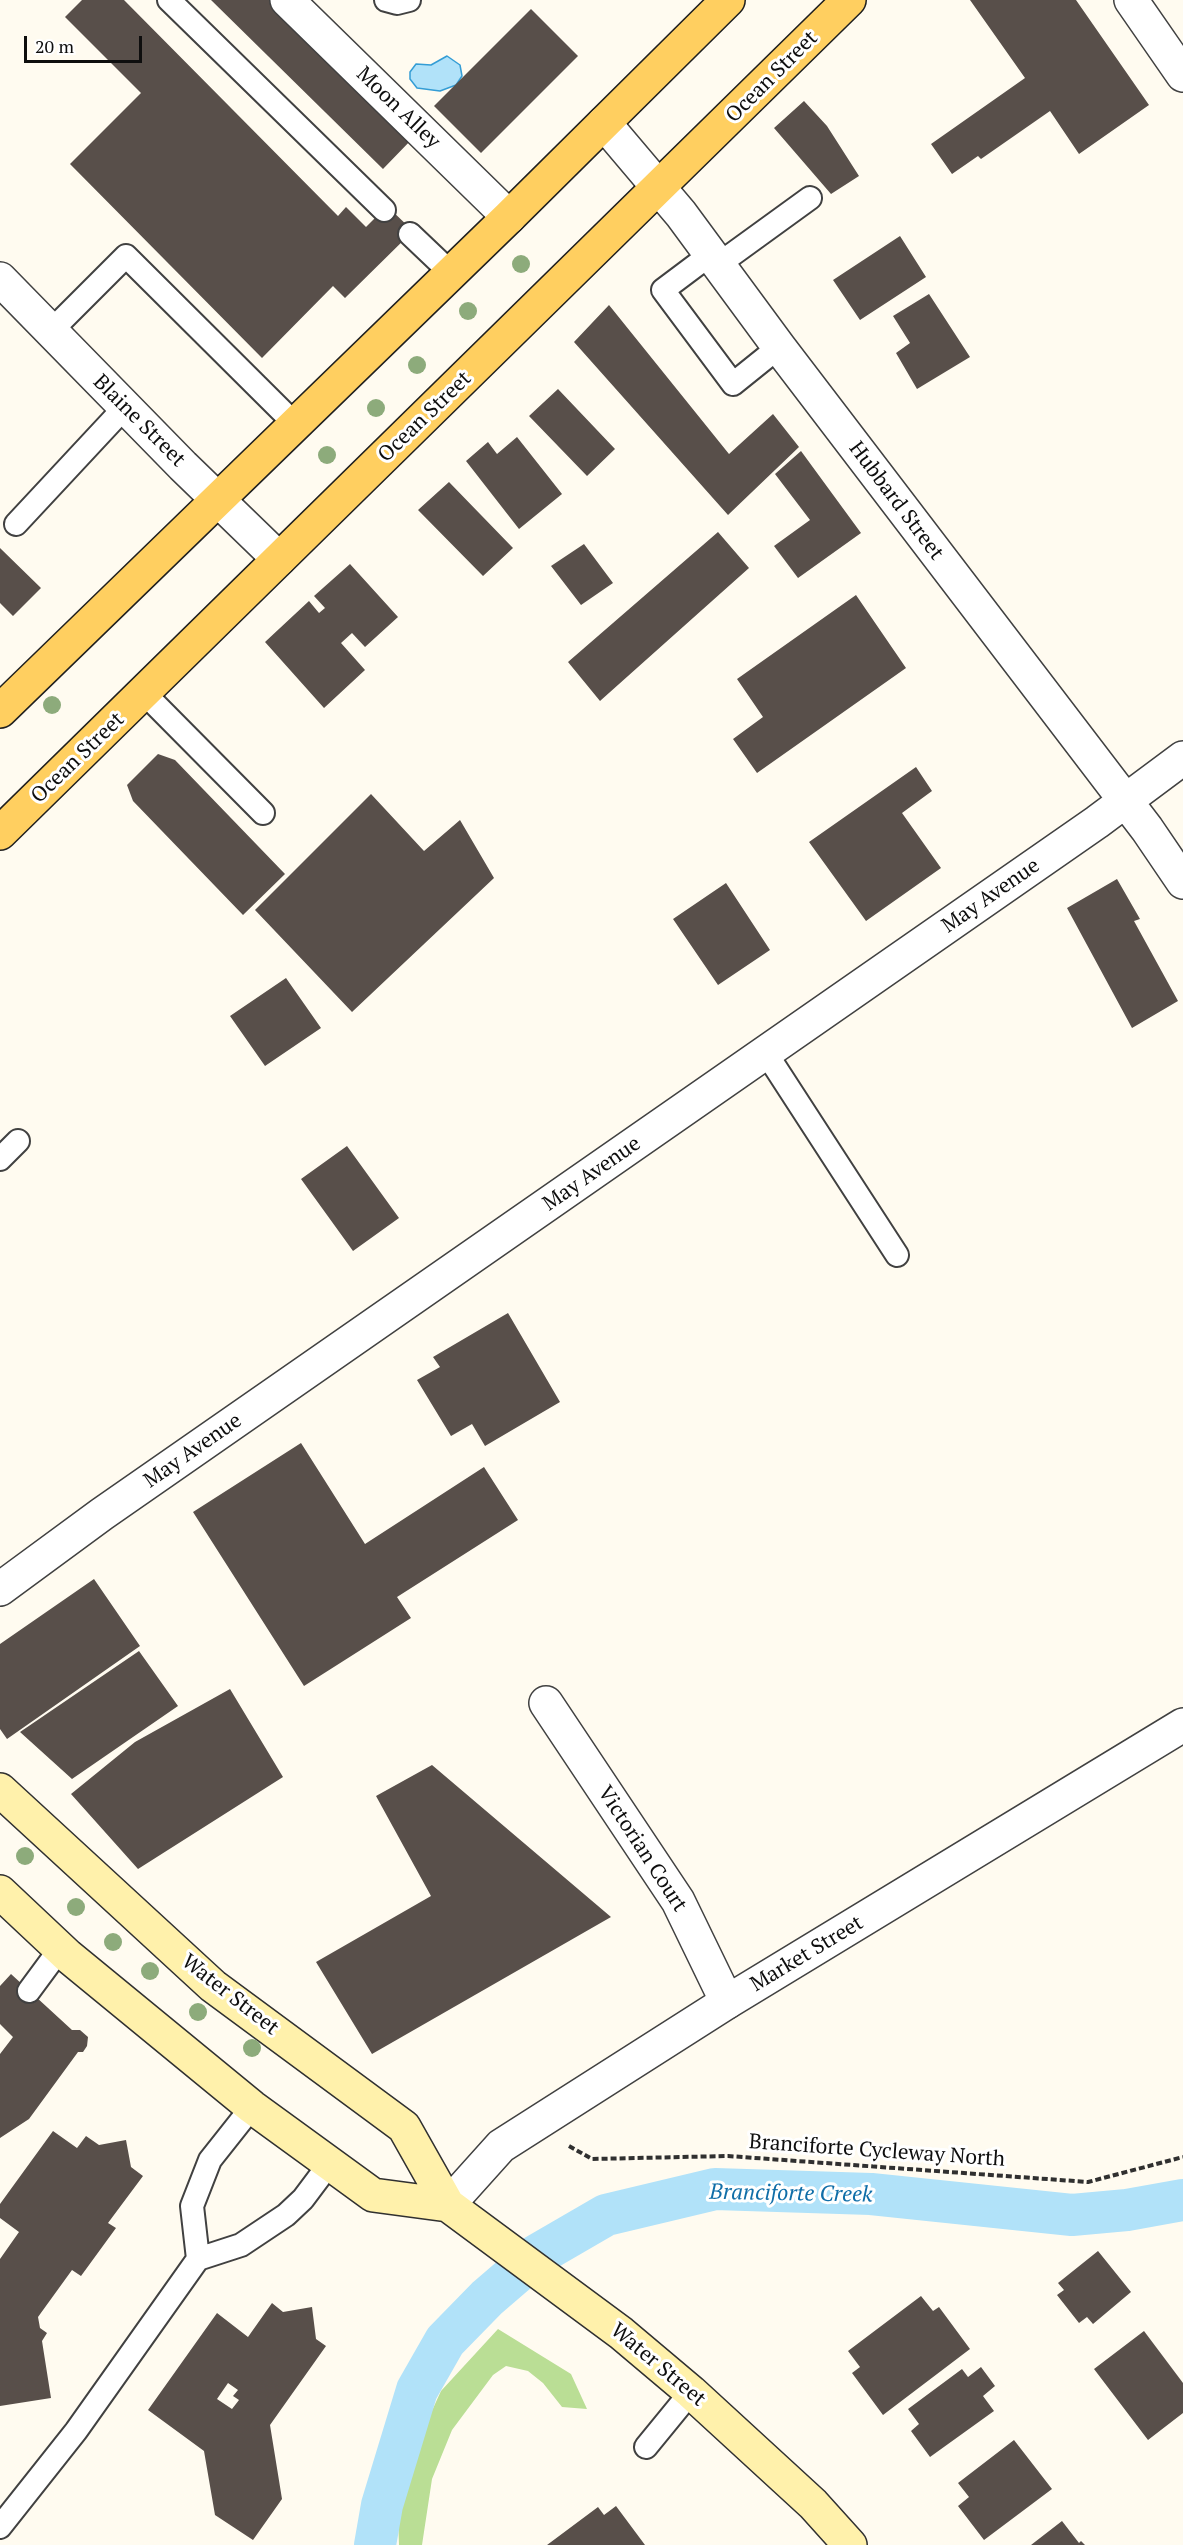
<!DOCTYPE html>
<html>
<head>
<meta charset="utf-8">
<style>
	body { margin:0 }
	#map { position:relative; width:1183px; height:2545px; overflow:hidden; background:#fffbf0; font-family:"PT Serif",serif }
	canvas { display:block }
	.scale { position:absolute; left:24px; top:36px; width:118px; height:27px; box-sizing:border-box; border:3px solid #0e0e0e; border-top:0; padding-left:8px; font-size:18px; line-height:21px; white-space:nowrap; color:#0e0e0e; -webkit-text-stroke:4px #fff; paint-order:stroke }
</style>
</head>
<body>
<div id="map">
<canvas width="1183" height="2545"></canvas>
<div class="scale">20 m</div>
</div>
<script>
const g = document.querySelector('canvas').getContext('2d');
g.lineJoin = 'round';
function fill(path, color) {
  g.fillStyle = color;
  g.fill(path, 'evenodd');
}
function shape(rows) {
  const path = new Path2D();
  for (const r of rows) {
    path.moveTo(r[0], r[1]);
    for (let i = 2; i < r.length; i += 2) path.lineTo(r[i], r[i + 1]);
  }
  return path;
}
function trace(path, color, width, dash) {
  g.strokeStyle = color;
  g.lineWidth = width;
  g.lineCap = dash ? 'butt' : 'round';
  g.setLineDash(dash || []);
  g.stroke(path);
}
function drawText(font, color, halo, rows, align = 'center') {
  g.font = font + ' "PT Serif",serif';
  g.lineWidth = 6;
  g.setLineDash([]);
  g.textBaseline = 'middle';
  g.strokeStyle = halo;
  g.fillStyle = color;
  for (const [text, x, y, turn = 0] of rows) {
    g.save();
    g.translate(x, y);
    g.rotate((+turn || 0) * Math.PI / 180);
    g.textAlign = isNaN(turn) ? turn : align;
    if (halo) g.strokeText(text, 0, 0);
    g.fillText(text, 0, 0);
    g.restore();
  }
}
const forest = shape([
	[498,2329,571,2374,587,2409,562,2407,543,2383,528,2371,506,2366,493,2375,452,2430,432,2479,422,2545,399,2545,397,2487,441,2391]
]);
const water = shape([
	[447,56,460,65,462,76,456,85,440,91,417,88,410,79,410,72,416,64,431,65,447,56]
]);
const canal = shape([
	[375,2545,382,2505,417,2390,445,2341,487,2298,537,2255,606,2215,715,2189,871,2194,1072,2215,1127,2210,1183,2200]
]);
const building = shape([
	[82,0,124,0,338,216,346,207,366,227,387,206,413,231,345,298,333,286,262,358,70,164,141,93,65,17],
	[211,0,274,0,413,138,383,169],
	[970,0,1076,0,1149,105,1079,154,1050,111,981,159,978,156,952,174,931,144,1025,78],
	[531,9,578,56,481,153,434,106],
	[804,101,827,126,859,176,831,194,774,128],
	[900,236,926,277,860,320,833,280],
	[929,294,970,357,917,389,896,353,910,343,893,316],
	[609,305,729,454,773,414,799,447,728,515,574,342],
	[558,389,615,449,587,476,529,416],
	[517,437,562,494,519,529,466,461,488,442,497,454],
	[801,451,861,533,798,578,774,546,810,520,775,474],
	[449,482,513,548,483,576,418,510],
	[718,532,749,568,600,701,568,662],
	[584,544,613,583,581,605,551,566],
	[0,548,41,588,13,616,0,603],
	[350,564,398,617,365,647,352,633,341,643,365,670,324,708,265,642,309,601,319,613,325,608,314,596],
	[856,595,906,668,757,773,733,739,763,717,737,679],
	[158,754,175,760,285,874,243,915,133,801,127,785],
	[916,767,932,791,902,813,941,868,866,921,809,842],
	[371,794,424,851,460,820,494,878,352,1012,255,910],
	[1117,879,1140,919,1134,921,1178,1001,1132,1028,1067,908],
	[726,883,770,950,718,985,673,919],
	[286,978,321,1028,265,1066,230,1016],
	[347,1146,399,1218,353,1251,301,1179],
	[508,1313,560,1402,485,1446,472,1424,451,1436,417,1380,440,1367,433,1357],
	[301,1443,365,1544,484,1467,518,1520,397,1597,411,1618,304,1686,193,1512],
	[94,1579,140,1646,7,1739,0,1729,0,1644],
	[139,1651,178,1706,72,1779,20,1732],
	[230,1689,283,1777,138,1869,71,1794,135,1742],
	[432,1765,611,1917,372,2054,316,1962,431,1896,376,1796],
	[11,1974,72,2030,80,2030,88,2037,87,2046,83,2052,78,2052,29,2119,0,2138,0,2054,13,2037,0,2024,0,1986],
	[53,2131,77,2148,86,2136,99,2145,126,2140,131,2167,143,2176,108,2223,116,2228,81,2276,72,2270,38,2317,40,2328,47,2333,42,2341,51,2398,0,2406,0,2259,19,2232,0,2218,0,2204],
	[1098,2251,1131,2292,1093,2324,1087,2317,1079,2323,1057,2295,1064,2290,1058,2283],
	[921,2296,933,2311,939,2307,970,2349,883,2415,852,2373,860,2367,848,2351],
	[272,2303,283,2312,312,2307,316,2339,326,2346,270,2425,282,2499,253,2540,215,2515,204,2451,148,2410,217,2313,248,2337],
	[228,2383,238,2390,233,2396,239,2400,232,2409,217,2399],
	[1144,2331,1183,2383,1183,2413,1148,2440,1094,2369],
	[981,2367,995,2386,983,2396,994,2411,930,2457,911,2431,919,2424,908,2409,962,2369,968,2377],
	[1014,2440,1052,2489,984,2540,958,2506,969,2497,958,2483],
	[616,2506,645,2545,547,2545,598,2507,604,2515],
	[1062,2521,1079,2543,1081,2541,1085,2545,1031,2545]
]);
const path = shape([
	[569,2146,592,2159,728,2156,1088,2182,1183,2157]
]);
const service = shape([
	[169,0,384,210],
	[386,0,397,3,409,0],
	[410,234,451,273],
	[711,254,663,290,733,384,779,347],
	[719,264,810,198],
	[51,331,126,256,295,424],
	[16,524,125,407],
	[144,693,263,813],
	[766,1053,897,1255],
	[0,1159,18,1141],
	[29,1991,60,1949],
	[198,2259,192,2206,210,2160,252,2107],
	[646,2447,691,2392],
	[0,2527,76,2431,198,2259,241,2245,286,2215,303,2199,330,2163]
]);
const minor = shape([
	[287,0,509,217],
	[1131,0,1183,75],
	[604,123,681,214,779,347,1147,829,1183,882],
	[0,279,183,466,279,559],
	[0,1589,102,1514,1097,822,1183,758],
	[546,1703,678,1901,727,2002]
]);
const tertiary = shape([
	[448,2205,501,2146,727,2002,1183,1725]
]);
const secondary = shape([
	[0,1790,213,1986,404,2127,448,2205,621,2333,691,2392,813,2504,850,2545],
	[0,1892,68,1956,252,2107,373,2195,448,2205]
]);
const primary = shape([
	[0,711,509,217,728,0],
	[0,833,849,0]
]);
const trees = [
	[521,264],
	[468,311],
	[417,365],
	[376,408],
	[327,455],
	[52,705],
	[25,1856],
	[76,1907],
	[113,1942],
	[150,1971],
	[198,2012],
	[252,2048]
];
const streetNames = [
	["Ocean Street",772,77,-45],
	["Moon Alley",398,108,44],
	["Ocean Street",425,417,-44],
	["Blaine Street",139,421,45],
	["Hubbard Street",896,501,53],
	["Ocean Street",78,758,-44],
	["May Avenue",991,896,-35],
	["May Avenue",592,1174,-35],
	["May Avenue",193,1451,-35],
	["Victorian Court",642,1849,57],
	["Market Street",807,1954,-31],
	["Water Street",230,1995,38],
	["Branciforte Cycleway North",877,2151,4],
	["Water Street",658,2365,40]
];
const waterNames = [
	["Branciforte Creek",791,2194,1]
];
fill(forest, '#bade95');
fill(water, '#b1e2f9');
trace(water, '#349dd5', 1.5);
trace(canal, '#b1e2f9', 42);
fill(building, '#584f4a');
trace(service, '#414141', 26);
trace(minor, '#414141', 36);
trace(tertiary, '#414141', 36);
trace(secondary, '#303030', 36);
trace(primary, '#1f1f1f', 36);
trace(path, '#303030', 4, [6, 3]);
trace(service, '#fff', 22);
trace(minor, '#fff', 33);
trace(tertiary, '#fff', 33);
trace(secondary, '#fff1ab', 33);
trace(primary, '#ffcf60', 33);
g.fillStyle = '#8dab7b';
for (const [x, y] of trees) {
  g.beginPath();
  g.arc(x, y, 9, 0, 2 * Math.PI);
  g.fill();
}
drawText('21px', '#0e0e0e', '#fff', streetNames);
drawText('italic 22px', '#106ea8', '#fff', waterNames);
</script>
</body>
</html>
